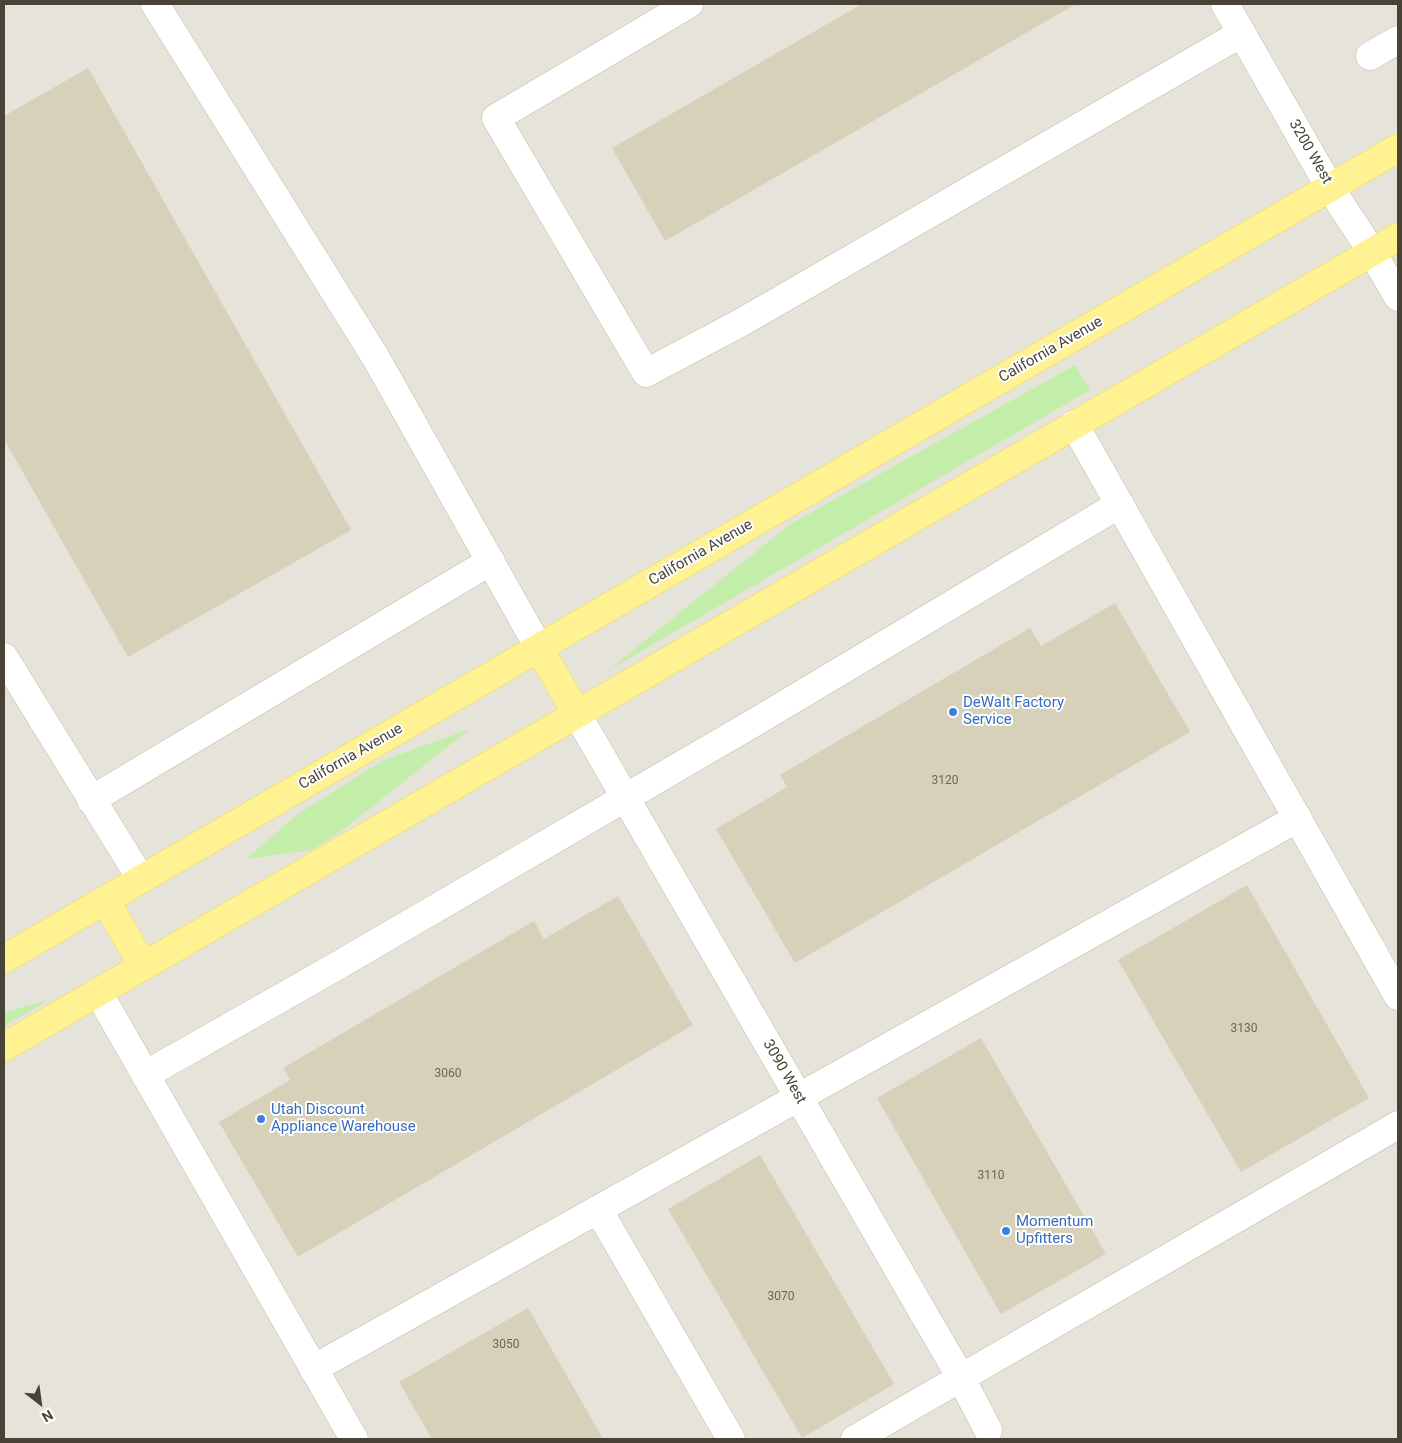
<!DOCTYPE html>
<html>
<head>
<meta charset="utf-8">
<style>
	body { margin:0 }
	#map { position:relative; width:1402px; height:1443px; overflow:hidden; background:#f4f2e5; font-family:Roboto,sans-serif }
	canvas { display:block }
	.frame { position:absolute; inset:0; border:5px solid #484334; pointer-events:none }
	.north { position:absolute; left:15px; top:1378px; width:50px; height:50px; -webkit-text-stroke:4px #fff; paint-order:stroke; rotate:150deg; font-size:14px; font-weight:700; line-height:20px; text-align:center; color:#484334 }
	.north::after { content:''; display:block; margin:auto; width:18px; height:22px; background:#484334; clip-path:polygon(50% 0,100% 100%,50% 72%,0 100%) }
</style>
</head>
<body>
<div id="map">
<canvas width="1402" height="1443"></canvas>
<div class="frame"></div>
<div class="north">N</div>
</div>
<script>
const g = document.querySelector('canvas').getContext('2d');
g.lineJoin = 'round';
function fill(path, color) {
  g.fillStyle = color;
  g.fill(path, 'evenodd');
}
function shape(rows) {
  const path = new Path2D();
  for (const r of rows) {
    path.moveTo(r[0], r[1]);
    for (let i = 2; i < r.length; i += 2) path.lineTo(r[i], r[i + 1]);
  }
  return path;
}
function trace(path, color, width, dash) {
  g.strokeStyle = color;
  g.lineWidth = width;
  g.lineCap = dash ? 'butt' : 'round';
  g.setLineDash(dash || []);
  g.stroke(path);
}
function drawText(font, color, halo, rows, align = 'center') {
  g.font = font + ' Roboto,sans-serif';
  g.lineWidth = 4;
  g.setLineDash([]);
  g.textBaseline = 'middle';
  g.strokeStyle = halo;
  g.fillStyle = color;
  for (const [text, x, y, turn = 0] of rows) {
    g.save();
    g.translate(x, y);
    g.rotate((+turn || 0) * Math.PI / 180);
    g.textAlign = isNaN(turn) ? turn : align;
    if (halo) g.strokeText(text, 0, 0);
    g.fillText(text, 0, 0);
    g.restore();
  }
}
const industrial = shape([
	[4,4,1398,4,1398,1439,4,1439]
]);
const green = shape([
	[1075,365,1090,390,607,671,789,525],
	[470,729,340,832,311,850,246,859,298,814,384,760],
	[49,1000,4,1026,4,1012]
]);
const building = shape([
	[862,4,1076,4,665,241,612,148],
	[88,68,351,530,128,657,4,439,4,116],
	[1115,603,1190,732,795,963,716,829,787,787,780,775,1030,628,1041,646],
	[1247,885,1369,1098,1241,1172,1118,960],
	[618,896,693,1025,298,1257,219,1122,290,1080,283,1068,534,921,544,939],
	[981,1038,1106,1254,1001,1314,877,1098],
	[760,1155,894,1384,802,1438,668,1209],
	[528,1308,603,1439,432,1439,399,1382]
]);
const minor = shape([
	[155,4,376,358,539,648],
	[689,4,496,118,646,373,742,322,1242,33],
	[1225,4,1330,188,1372,252,1398,297],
	[1370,56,1398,40],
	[1074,424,1398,996],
	[4,657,141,879],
	[577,714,961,1378,988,1430],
	[91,800,491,561],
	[98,992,354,1439],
	[145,1075,330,970,762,718,1120,504],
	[598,1209,731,1439],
	[313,1369,1298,818],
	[855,1439,1398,1125]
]);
const major = shape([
	[539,648,577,714],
	[105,900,143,965],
	[4,959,1398,148],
	[4,1047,1398,237]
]);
const markers = [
	[953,712,5,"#3f7fe0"],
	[261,1119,5,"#3f7fe0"],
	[1006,1231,5,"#3f7fe0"]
];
const numberNames = [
	["3120",945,781],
	["3130",1244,1029],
	["3060",448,1074],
	["3110",991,1176],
	["3070",781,1297],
	["3050",506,1345]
];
const streetNames = [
	["3200 West",1310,152,60],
	["California Avenue",1051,350,-30],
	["California Avenue",701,553,-30],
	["California Avenue",351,757,-30],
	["3090 West",784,1072,60]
];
const shopNames = [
	["DeWalt Factory",963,703],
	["Service",963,720],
	["Utah Discount",271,1110],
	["Appliance Warehouse",271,1127],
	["Momentum",1016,1222],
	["Upfitters",1016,1239]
];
fill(industrial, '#e6e3da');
fill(green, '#c3eea9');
fill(building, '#d7d1b9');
trace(minor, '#c1bca6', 29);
trace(major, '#f1dd56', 29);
trace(minor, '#fff', 28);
trace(major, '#fff293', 28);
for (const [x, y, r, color] of markers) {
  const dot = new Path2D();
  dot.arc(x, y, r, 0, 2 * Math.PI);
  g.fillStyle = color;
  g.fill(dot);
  trace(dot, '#fff', 2);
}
drawText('12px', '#6c6655', null, numberNames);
drawText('15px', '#484334', '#fff', streetNames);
drawText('15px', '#366cbe', '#fff', shopNames, 'left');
</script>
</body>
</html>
